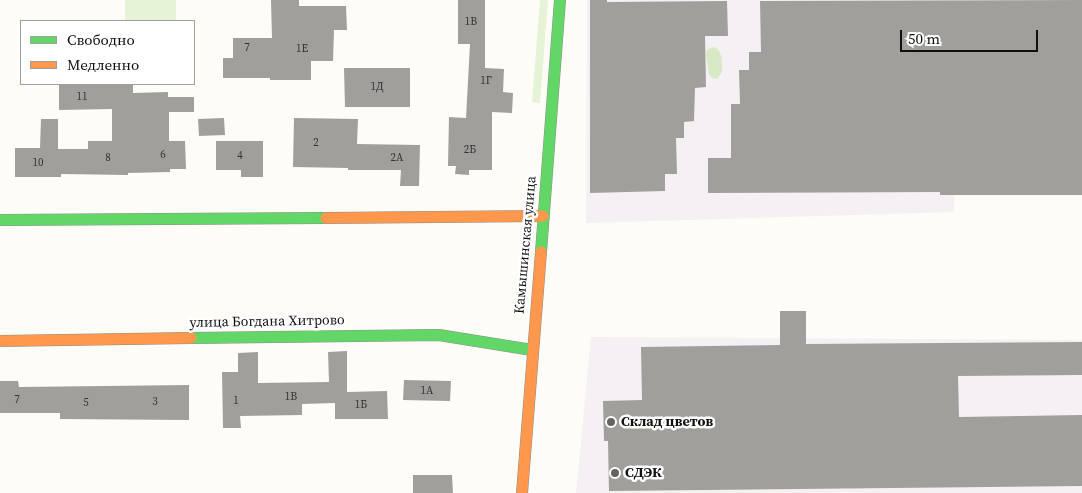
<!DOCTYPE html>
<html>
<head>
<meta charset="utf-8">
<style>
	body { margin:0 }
	#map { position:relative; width:1082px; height:493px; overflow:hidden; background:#fdfcf7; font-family:"Source Serif 4",serif }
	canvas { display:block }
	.legend { position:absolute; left:20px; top:20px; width:175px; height:65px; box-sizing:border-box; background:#fff; border:1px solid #a0a0a0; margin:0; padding:6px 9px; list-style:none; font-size:15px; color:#111 }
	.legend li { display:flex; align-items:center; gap:10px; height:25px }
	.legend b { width:25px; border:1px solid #a0a0a0 }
	.scale { position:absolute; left:900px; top:30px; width:138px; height:22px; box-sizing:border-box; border:2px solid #111; border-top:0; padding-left:6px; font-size:15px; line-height:18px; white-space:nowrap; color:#111; -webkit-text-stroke:4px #fff; paint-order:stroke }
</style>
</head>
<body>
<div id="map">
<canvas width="1082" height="493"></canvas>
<ul class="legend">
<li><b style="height:6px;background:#63d668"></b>Свободно</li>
<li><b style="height:6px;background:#ff974d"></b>Медленно</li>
</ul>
<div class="scale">50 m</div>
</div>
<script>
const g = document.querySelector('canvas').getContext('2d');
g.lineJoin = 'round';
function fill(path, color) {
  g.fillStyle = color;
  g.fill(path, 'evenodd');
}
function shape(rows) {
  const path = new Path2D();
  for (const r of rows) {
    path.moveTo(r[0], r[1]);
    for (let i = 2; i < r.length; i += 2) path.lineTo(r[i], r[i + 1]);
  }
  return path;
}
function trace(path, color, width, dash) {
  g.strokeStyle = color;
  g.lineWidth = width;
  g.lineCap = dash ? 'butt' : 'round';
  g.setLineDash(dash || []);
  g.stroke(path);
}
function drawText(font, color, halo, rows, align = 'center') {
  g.font = font + ' "Source Serif 4",serif';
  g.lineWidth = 5;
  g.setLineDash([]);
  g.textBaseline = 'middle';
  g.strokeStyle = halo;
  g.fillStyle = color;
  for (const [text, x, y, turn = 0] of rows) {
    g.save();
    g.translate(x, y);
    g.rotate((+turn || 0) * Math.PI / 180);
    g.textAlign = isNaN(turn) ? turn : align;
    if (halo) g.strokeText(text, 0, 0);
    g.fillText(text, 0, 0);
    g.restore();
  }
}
const industrial = shape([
	[587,0,958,0,954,212,586,223],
	[591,337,1082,340,1082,493,576,493]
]);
const green = shape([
	[125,0,176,0,176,21,125,21],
	[540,0,548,0,540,103,532,102]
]);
const forest = shape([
	[713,47,718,49,722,58,722,72,717,79,712,78,709,74,706,55,707,50]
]);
const building = shape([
	[271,0,299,0,299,6,346,6,347,30,334,30,333,61,311,61,311,80,270,80,270,78,223,78,223,58,233,58,233,38,272,38],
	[458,0,485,0,485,68,504,69,503,92,513,93,512,113,492,112,492,170,469,170,469,175,455,174,456,166,448,166,449,117,466,118,470,44,458,44],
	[590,0,607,0,607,2,727,1,728,36,705,36,706,87,695,88,694,121,684,122,684,138,676,138,677,174,665,174,665,191,590,193],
	[1082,0,1082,195,940,195,940,192,708,193,708,158,731,158,731,104,740,104,739,70,749,70,749,52,761,52,760,1],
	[344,68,410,68,410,107,345,107],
	[59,84,133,84,133,93,168,92,168,97,194,97,194,112,169,112,169,141,185,141,186,169,170,169,170,172,128,173,128,175,61,174,61,177,15,177,15,148,40,148,41,119,58,119,58,149,88,149,88,141,112,141,112,109,59,110],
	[224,118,225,135,199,136,198,119],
	[294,118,358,119,357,144,420,145,419,186,400,186,401,170,348,170,348,168,293,167],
	[216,141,263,141,263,177,241,177,241,170,216,170],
	[780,311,806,311,806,344,1082,342,1082,375,958,376,959,417,1082,415,1082,486,609,491,608,441,604,441,603,401,642,400,641,347,780,345],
	[347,351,347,392,387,391,388,419,335,419,335,403,302,404,302,415,240,416,241,428,223,428,222,372,238,372,238,353,258,352,258,383,329,382,328,352],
	[404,380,451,381,450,401,403,400],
	[0,381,18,381,19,387,189,385,189,420,60,419,60,413,0,413],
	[413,475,452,475,453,493,413,493]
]);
const fast = shape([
	[0,220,326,218],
	[541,252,560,0],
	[191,338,439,335,532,350]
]);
const slow = shape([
	[326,218,543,216],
	[0,341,191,338],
	[522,493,541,252]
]);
const markers = [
	[611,422,5,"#646362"],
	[615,473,5,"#646362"]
];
const numberNames = [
	["1В",471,22],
	["7",247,48],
	["1Е",302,49],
	["1Г",486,81],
	["1Д",377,87],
	["11",82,97],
	["2",316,143],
	["2Б",470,150],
	["6",163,155],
	["4",240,156],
	["8",108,158],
	["2А",397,158],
	["10",38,163],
	["1А",427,391],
	["1В",291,397],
	["7",17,400],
	["1",236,401],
	["3",155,402],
	["5",86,403],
	["1Б",361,405]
];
const streetNames = [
	["Камышинская улица",526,245,-85],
	["улица Богдана Хитрово",267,322,-1]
];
const poiNames = [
	["Склад цветов",621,422],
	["СДЭК",625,473]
];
fill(industrial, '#f5f0f3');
fill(green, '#e7f3d7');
fill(forest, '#d8eac5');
fill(building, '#a19f9c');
trace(fast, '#8e8d8b', 12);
trace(slow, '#8e8d8b', 12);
trace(fast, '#63d668', 11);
trace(slow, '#ff974d', 11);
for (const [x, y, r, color] of markers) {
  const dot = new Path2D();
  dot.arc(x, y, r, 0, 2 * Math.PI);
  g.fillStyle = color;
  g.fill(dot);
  trace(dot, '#fff', 2);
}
drawText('11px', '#353434', null, numberNames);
drawText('14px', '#111', '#fff', streetNames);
drawText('bold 14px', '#111', '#fff', poiNames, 'left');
</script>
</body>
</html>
